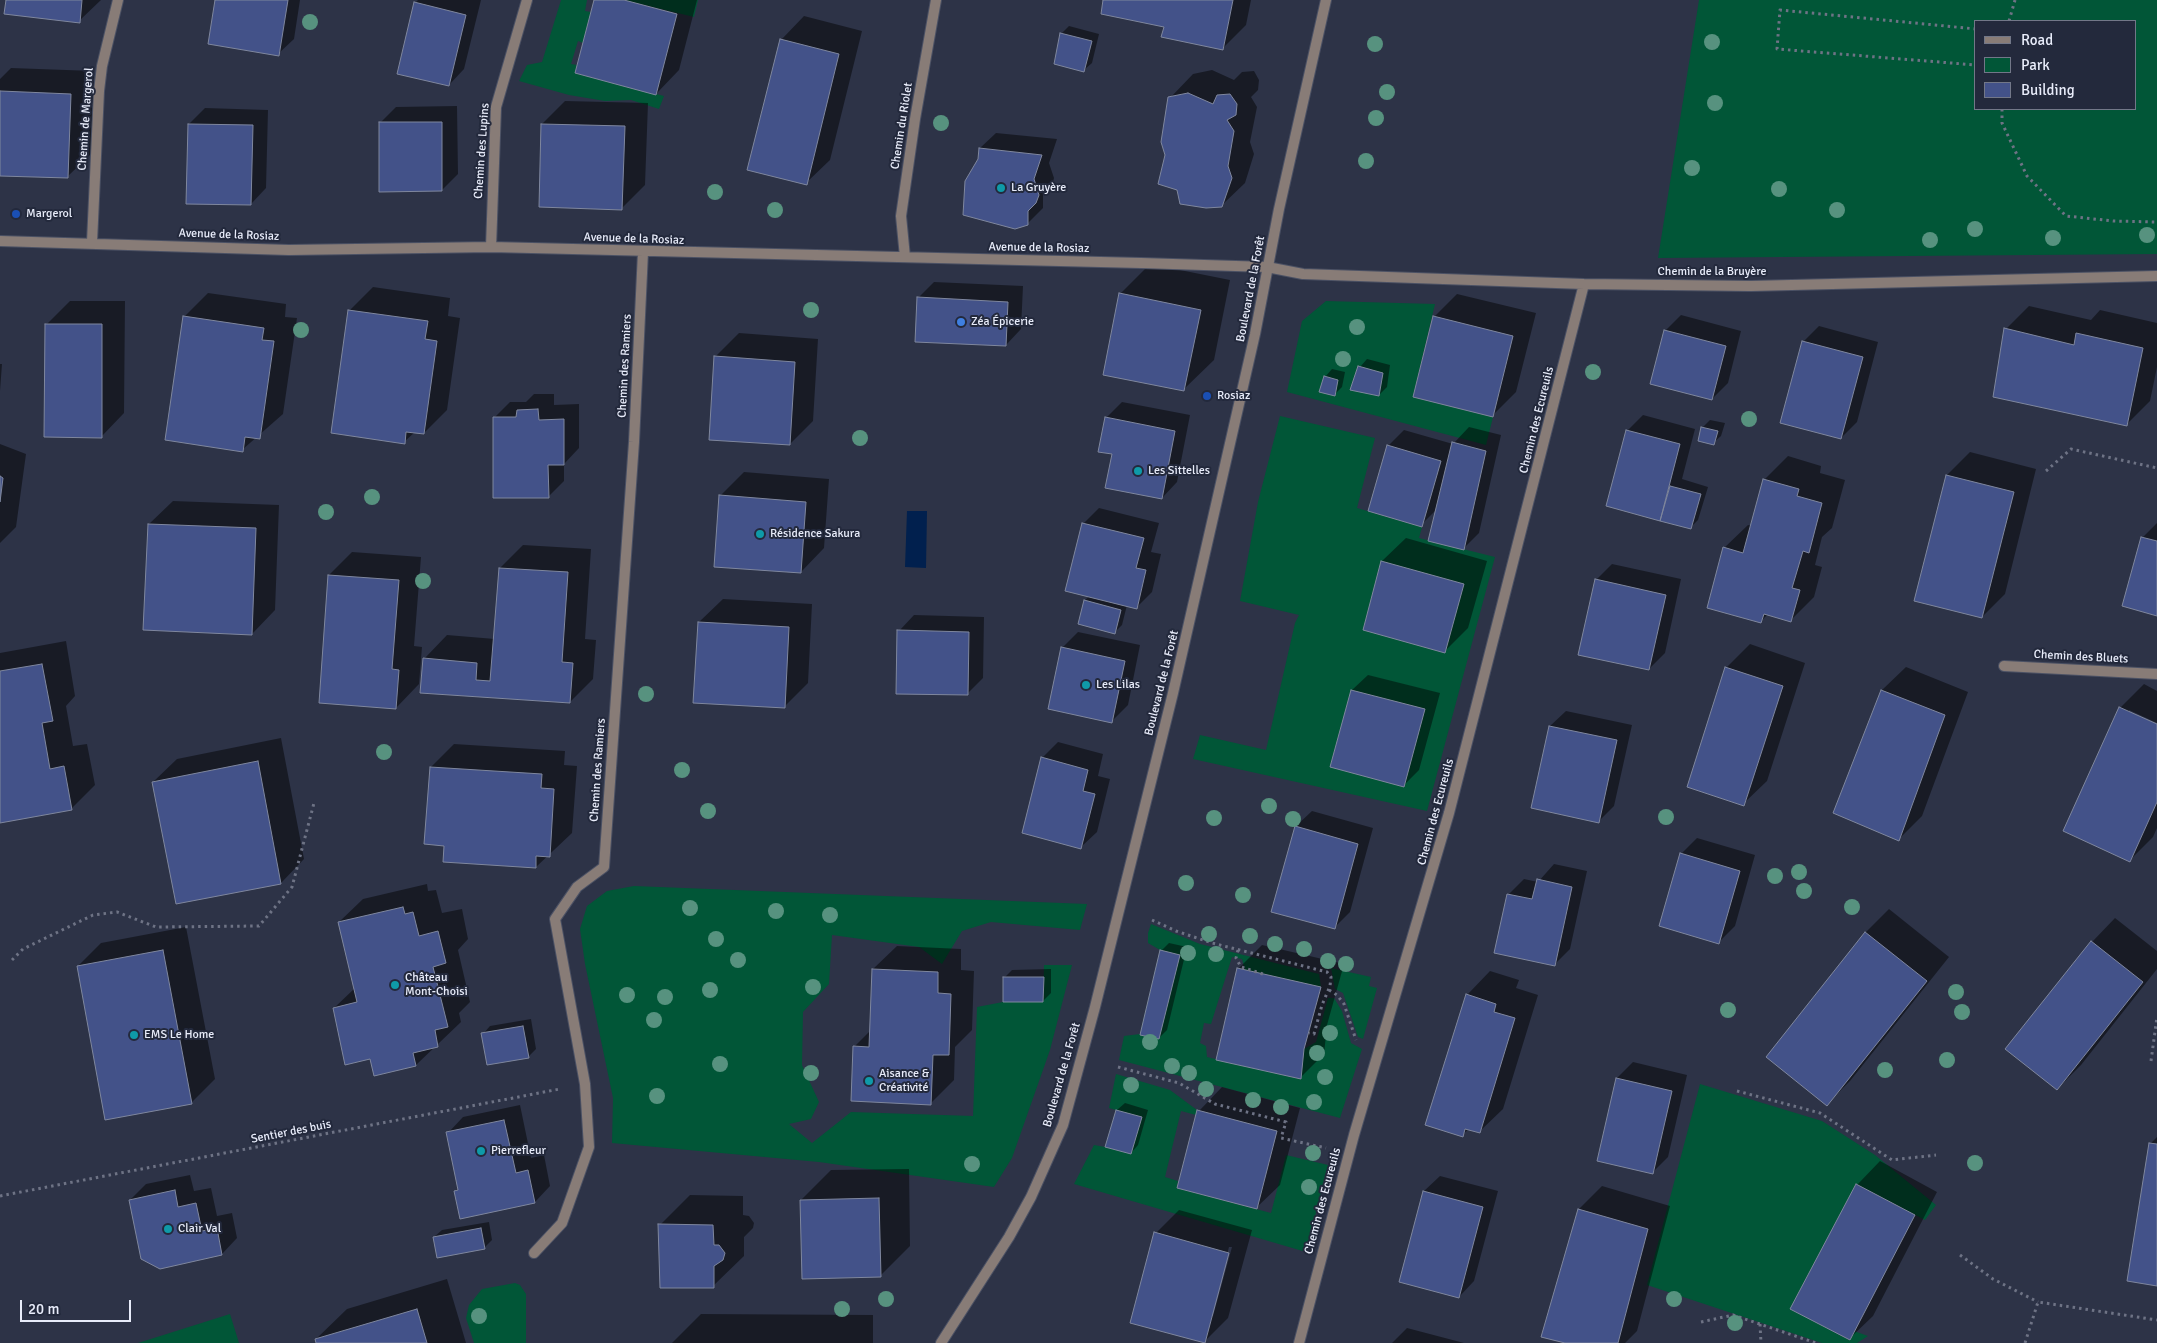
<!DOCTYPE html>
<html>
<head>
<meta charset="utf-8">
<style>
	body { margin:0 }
	#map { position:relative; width:2157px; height:1343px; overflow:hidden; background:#2d3347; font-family:Signika,sans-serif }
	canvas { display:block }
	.legend { position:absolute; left:1974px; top:20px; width:162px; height:90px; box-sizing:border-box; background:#23293c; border:1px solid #727788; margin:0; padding:6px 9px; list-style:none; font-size:15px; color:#e8ecfa }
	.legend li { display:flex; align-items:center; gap:10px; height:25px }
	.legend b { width:25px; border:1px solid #727788 }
	.scale { position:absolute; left:20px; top:1300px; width:111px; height:22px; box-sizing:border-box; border:2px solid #e8ecfa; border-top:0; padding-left:6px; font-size:15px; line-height:18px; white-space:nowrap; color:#e8ecfa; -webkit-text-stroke:4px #23293c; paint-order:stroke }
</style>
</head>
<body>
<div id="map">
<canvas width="2157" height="1343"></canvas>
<ul class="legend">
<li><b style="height:6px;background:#887c77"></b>Road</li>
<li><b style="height:14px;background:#015637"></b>Park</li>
<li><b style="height:14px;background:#435289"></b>Building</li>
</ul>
<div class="scale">20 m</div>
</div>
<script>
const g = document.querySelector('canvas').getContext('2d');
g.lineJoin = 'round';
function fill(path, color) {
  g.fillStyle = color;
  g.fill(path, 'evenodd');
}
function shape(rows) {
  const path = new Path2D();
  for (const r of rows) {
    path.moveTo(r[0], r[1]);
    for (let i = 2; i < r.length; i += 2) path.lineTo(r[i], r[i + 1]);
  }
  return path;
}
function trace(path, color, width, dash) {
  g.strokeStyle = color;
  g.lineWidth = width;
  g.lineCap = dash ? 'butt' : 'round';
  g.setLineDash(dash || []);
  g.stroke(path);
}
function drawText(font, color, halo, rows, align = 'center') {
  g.font = font + ' Signika,sans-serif';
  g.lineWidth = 4;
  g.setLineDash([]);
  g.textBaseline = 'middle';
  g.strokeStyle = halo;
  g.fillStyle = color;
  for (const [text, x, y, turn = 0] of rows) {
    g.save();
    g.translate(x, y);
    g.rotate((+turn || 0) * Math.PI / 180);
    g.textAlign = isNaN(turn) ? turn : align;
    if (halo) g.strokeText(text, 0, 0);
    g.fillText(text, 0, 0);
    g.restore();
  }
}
const green = shape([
	[561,0,587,0,585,11,591,12,583,43,578,41,571,64,577,65,575,73,664,96,659,109,631,100,605,101,569,95,519,81,527,65,542,62],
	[624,0,698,0,694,17],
	[1699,0,2157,0,2157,254,1658,258],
	[1976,21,2136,21,2136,109,1976,109],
	[1326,301,1435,304,1413,397,1493,417,1486,445,1287,392,1302,321],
	[1280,416,1375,438,1357,508,1422,527,1419,538,1495,557,1427,811,1193,759,1200,735,1266,750,1295,623,1299,615,1240,601,1258,502],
	[634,886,1087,904,1080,930,991,922,962,931,942,964,919,947,832,935,829,984,803,1012,802,1065,819,1102,811,1119,789,1124,812,1143,851,1112,973,1116,977,1007,1003,1002,1043,1002,1044,965,1072,965,1050,1050,1012,1158,994,1187,819,1162,612,1143,613,1098,585,964,580,929,587,906,607,891],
	[1151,924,1200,944,1319,974,1321,987,1245,970,1242,959,1232,957,1211,1024,1204,1023,1200,1043,1206,1046,1207,1057,1300,1079,1304,1049,1316,1042,1328,998,1334,998,1342,1011,1351,1043,1362,1049,1340,1118,1119,1060,1124,1036,1140,1034,1160,950,1148,943,1148,933],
	[1331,968,1371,977,1369,986,1377,988,1363,1039,1358,1037,1343,993,1335,989],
	[1116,1074,1170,1090,1197,1110,1196,1115,1181,1111,1165,1177,1178,1181,1177,1188,1271,1213,1286,1155,1328,1165,1306,1252,1074,1184,1094,1145,1105,1147,1116,1110,1109,1108],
	[1700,1084,1822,1121,1875,1155,1936,1205,1925,1220,1856,1184,1791,1309,1849,1340,1854,1331,1868,1336,1857,1343,1822,1343,1647,1285],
	[515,1283,520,1285,526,1294,526,1343,474,1343,466,1318,469,1305,482,1289],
	[230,1314,239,1343,138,1343]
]);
const water = shape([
	[907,511,927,511,926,568,905,567]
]);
const shadow = shape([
	[7,0,101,0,79,21],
	[217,0,300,0,294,39,278,54],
	[418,0,481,0,464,69,449,85,415,3],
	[595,0,697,0,679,70,656,94],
	[1105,0,1251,0,1246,25,1223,48],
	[804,16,862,31,830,160,806,183,781,40],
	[1069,26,1099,34,1092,63,1084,70,1061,34],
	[11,68,94,71,91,154,67,177,0,175,0,79],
	[1212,70,1234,80,1242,72,1254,71,1259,80,1258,90,1251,97,1257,107,1250,142,1254,154,1245,183,1221,206,1178,189,1166,155,1170,98,1193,74],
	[565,101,648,103,645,185,622,208,542,124],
	[457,106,458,174,442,190,380,123,396,107],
	[205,108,268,110,266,188,251,204,189,124],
	[996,133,1057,139,1049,163,1054,178,1052,186,1043,194,1043,208,1027,224,980,160,980,148],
	[1150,264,1230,280,1214,360,1183,390,1120,294],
	[934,282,1023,286,1021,329,1006,345,918,298],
	[373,287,450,298,448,316,460,318,447,410,424,433,415,432,404,442,350,310],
	[208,293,286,304,285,317,297,318,283,414,242,450,185,316],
	[1457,294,1536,313,1516,392,1493,415,1434,317],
	[70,301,125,301,124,413,101,437,46,325],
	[2029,306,2091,320,2100,310,2157,323,2157,367,2150,401,2126,425,2006,329],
	[1681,315,1741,331,1728,383,1712,399,1665,331],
	[1819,326,1878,342,1857,422,1841,438,1803,342],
	[739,333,818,339,813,421,790,444,715,357],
	[1367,359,1390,365,1387,387,1379,395,1360,367],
	[0,364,2,364,0,391],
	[1332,369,1345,372,1342,387,1334,395,1325,377],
	[534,394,554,394,554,405,579,404,579,448,564,464,564,481,548,497,494,418,510,402,526,402],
	[1122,402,1190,415,1177,482,1162,498,1114,453,1106,418],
	[1643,415,1695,429,1682,479,1708,487,1698,520,1690,528,1608,505,1627,431],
	[1710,420,1725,423,1721,436,1713,443,1702,428],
	[1469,427,1501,435,1479,533,1463,549,1437,509,1421,525,1388,446,1404,430,1453,444],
	[0,444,26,454,16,527,0,543],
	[1970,452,2036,469,2005,594,1982,617,1915,600,1947,475],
	[1788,456,1821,466,1820,473,1845,480,1832,528,1822,537,1815,565,1822,567,1814,597,1791,620,1768,614,1761,621,1724,548,1748,525,1752,526,1764,480],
	[744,472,829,479,824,548,801,572,720,496],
	[173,501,279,505,275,610,252,634,149,524],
	[1099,508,1159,523,1151,552,1161,554,1152,592,1136,608,1127,605,1122,625,1114,633,1085,600,1090,596,1083,524],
	[2157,523,2157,615,2142,538],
	[1406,538,1487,561,1468,628,1445,651,1382,561],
	[523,545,591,549,585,639,596,640,593,679,570,702,422,691,424,659,447,635,495,639,500,568],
	[352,552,421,557,414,646,422,647,419,684,396,708,329,575],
	[1612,564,1681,579,1665,653,1649,669,1596,580],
	[723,599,812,604,808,683,784,707,699,622],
	[914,615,984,617,983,678,967,694,899,631],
	[1078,632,1140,645,1128,705,1112,721,1062,648],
	[66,641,75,696,66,706,73,746,87,744,95,785,71,809,0,821,0,653],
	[1750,644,1805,663,1767,781,1743,804,1726,668],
	[1906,667,1968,692,1922,816,1899,839,1834,812,1882,690],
	[1368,675,1440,693,1419,770,1404,785,1352,690],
	[2144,684,2157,691,2157,723,2129,710,2129,713,2157,726,2157,828,2153,837,2130,860,2120,708],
	[1566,711,1632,725,1614,806,1598,822,1550,726],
	[281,738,304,859,281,883,177,903,153,782,177,759],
	[1058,742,1103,754,1098,776,1110,779,1097,832,1081,847,1042,758],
	[454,744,565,751,564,765,577,766,572,833,536,867,445,845,431,767],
	[1312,811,1373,828,1350,912,1334,928,1296,826],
	[1697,838,1755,855,1735,926,1719,942,1681,854],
	[1554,864,1587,871,1570,949,1554,965,1508,895,1524,879,1538,882],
	[427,884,428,891,436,890,442,913,462,909,468,939,458,950,470,1002,459,1013,461,1022,416,1065,371,1058,334,1008,355,988,339,922,363,899],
	[1889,909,1949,957,1850,1081,1827,1104,1768,1056,1866,932],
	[2115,918,2157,951,2157,969,2081,1065,2057,1089,2007,1048,2092,942],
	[186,927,215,1079,191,1103,78,966,101,943],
	[1169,943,1187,947,1167,1030,1159,1038,1161,951],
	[1262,945,1344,964,1327,1025,1324,1054,1300,1078,1238,969],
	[897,946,961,949,961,970,974,971,972,1030,955,1047,954,1080,931,1103,854,1047,871,1030,873,969],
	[1051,969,1051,993,1043,1001,1005,977,1012,970],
	[1490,971,1519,980,1516,988,1538,995,1503,1109,1479,1132,1469,1129,1462,1135,1467,995],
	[531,1019,536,1049,529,1056,483,1034,490,1026],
	[1633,1062,1687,1075,1668,1157,1652,1173,1599,1160,1617,1078],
	[1222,1087,1300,1108,1280,1185,1256,1208,1199,1111],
	[1125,1103,1148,1110,1138,1145,1131,1153,1117,1110],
	[520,1105,531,1158,544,1155,550,1186,535,1202,455,1191,459,1187,448,1133,463,1117],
	[2157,1137,2157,1285,2151,1143],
	[1880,1161,1937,1192,1873,1316,1849,1339,1857,1185],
	[909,1169,910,1246,880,1276,801,1200,831,1170],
	[190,1175,194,1191,211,1188,217,1216,232,1213,237,1238,222,1254,130,1200,146,1184],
	[1440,1176,1498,1191,1474,1281,1459,1297,1424,1191],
	[1602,1186,1670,1206,1637,1331,1625,1343,1570,1343,1579,1209],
	[690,1195,743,1196,743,1215,749,1216,754,1223,753,1228,744,1237,744,1256,713,1286,660,1225],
	[1179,1210,1252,1230,1228,1318,1204,1342,1156,1233],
	[1229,1247,1232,1247,1213,1316,1211,1316],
	[489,1222,492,1240,484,1248,434,1237,442,1230],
	[447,1279,466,1343,317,1343,316,1339,347,1309],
	[701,1314,873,1315,873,1343,672,1343],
	[1407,1328,1464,1343,1392,1343]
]);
const building = shape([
	[6,0,82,0,80,23,4,14,6,0],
	[215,0,288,0,279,56,208,44,215,0],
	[594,0,624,0,677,14,656,95,575,73,594,0],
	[1103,0,1233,0,1223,50,1161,37,1164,27,1101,14,1103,0],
	[414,2,466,15,449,86,397,74,414,2],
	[1060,33,1092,41,1084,72,1054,64,1060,33],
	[780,39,839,54,807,185,747,170,780,39],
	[0,91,71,94,68,178,0,176,0,91],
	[1188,93,1213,104,1217,95,1230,94,1237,104,1236,115,1227,120,1234,131,1228,166,1232,178,1222,207,1206,208,1180,204,1177,190,1158,184,1165,155,1161,142,1168,97,1188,93],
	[379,122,442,122,442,191,379,192,379,122],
	[188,124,253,125,251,205,186,204,188,124],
	[541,124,625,126,622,210,539,207,541,124],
	[979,148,1042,155,1034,179,1039,195,1036,203,1028,211,1028,225,1015,229,963,215,965,181,978,159,979,148],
	[1119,293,1201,310,1184,391,1103,375,1119,293],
	[917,297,1008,302,1006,346,915,342,917,297],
	[348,310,428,321,425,339,437,341,424,434,406,432,405,444,331,433,348,310],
	[183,316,264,328,262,340,274,341,260,439,245,437,243,452,165,440,183,316],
	[1433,316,1513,336,1493,417,1413,397,1433,316],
	[45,324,102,324,102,438,44,437,45,324],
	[2004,328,2074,345,2076,333,2143,348,2127,426,1993,397,2004,328],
	[1664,330,1726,346,1712,400,1650,384,1664,330],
	[1802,341,1863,357,1841,439,1780,423,1802,341],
	[714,356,795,362,790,445,709,440,714,356],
	[1358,366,1383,373,1379,396,1350,390,1358,366],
	[1324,376,1338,380,1335,396,1319,392,1324,376],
	[538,409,539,420,564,419,564,465,548,465,549,498,493,498,493,417,516,417,517,410,538,409],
	[1105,417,1175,431,1162,499,1105,488,1112,454,1098,452,1105,417],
	[1701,427,1718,431,1714,445,1698,441,1701,427],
	[1626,430,1680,444,1660,521,1606,506,1626,430],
	[1452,442,1486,451,1464,550,1428,541,1452,442],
	[1387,445,1441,461,1422,527,1368,511,1387,445],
	[1946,475,2014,492,1982,618,1914,601,1946,475],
	[0,476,3,478,0,502,0,476],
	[1763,479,1799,489,1797,496,1822,503,1809,553,1803,551,1792,588,1800,590,1791,622,1764,614,1761,623,1707,608,1723,547,1743,553,1763,479],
	[1670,486,1701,494,1691,529,1660,521,1670,486],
	[719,495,806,502,801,573,714,567,719,495],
	[1082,523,1144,538,1136,568,1146,570,1137,609,1065,591,1082,523],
	[148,524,256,528,252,635,143,630,148,524],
	[2141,537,2157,541,2157,616,2122,606,2141,537],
	[1381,561,1464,584,1445,653,1363,630,1381,561],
	[499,568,568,572,562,662,573,663,570,703,420,693,423,658,477,663,476,680,490,681,499,568],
	[328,575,399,580,392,669,399,670,396,709,319,703,328,575],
	[1595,579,1666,595,1649,670,1578,655,1595,579],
	[1084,600,1121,610,1115,634,1078,624,1084,600],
	[698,622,789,627,785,708,693,703,698,622],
	[897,630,969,632,968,695,896,694,897,630],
	[1061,647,1125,661,1112,723,1048,709,1061,647],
	[42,664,53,721,42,723,50,769,64,766,72,810,0,823,0,671,42,664],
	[1725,667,1783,686,1744,806,1687,787,1725,667],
	[1351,690,1425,709,1404,787,1330,767,1351,690],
	[1881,690,1945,715,1899,841,1833,813,1881,690],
	[2119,707,2157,724,2157,802,2130,862,2063,831,2119,707],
	[1549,726,1617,740,1599,823,1531,808,1549,726],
	[1041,757,1088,770,1083,791,1095,794,1081,849,1022,833,1041,757],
	[258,761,281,884,176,904,152,782,258,761],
	[430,767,542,774,541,788,554,789,550,857,536,856,536,868,443,862,444,846,424,844,430,767],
	[1295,826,1358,844,1335,929,1271,912,1295,826],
	[1680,853,1740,871,1719,944,1659,926,1680,853],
	[1537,879,1572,887,1555,966,1494,953,1507,894,1532,899,1537,879],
	[403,907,405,914,413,912,419,936,438,931,446,963,433,967,448,1027,435,1030,438,1047,413,1053,416,1066,374,1076,370,1059,345,1065,333,1008,357,1002,338,922,403,907],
	[1865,932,1927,981,1827,1106,1766,1057,1865,932],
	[2091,941,2143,982,2057,1090,2005,1049,2091,941],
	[163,950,192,1104,105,1120,77,966,163,950],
	[1160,950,1180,955,1159,1039,1140,1035,1160,950],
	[1237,968,1321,987,1304,1049,1301,1079,1216,1060,1237,968],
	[872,969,938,972,938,993,951,994,949,1055,933,1055,931,1105,851,1101,853,1046,869,1047,872,969],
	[1003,977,1044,977,1043,1002,1003,1002,1003,977],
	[1466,994,1496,1004,1494,1012,1515,1018,1480,1133,1465,1129,1463,1137,1425,1125,1466,994],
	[523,1026,529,1058,487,1065,481,1033,523,1026],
	[1616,1078,1672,1091,1653,1174,1597,1161,1616,1078],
	[1116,1110,1142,1117,1131,1154,1105,1147,1116,1110],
	[1197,1110,1277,1131,1257,1209,1177,1188,1197,1110],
	[504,1120,516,1173,528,1170,535,1203,460,1219,454,1191,458,1190,446,1132,504,1120],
	[2149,1143,2157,1144,2157,1286,2127,1281,2149,1143],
	[1856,1184,1915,1215,1850,1340,1790,1309,1856,1184],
	[175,1190,178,1207,196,1203,202,1231,217,1228,222,1255,160,1269,141,1259,129,1200,175,1190],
	[1423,1191,1483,1207,1459,1298,1399,1282,1423,1191],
	[879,1198,881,1277,802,1279,800,1200,879,1198],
	[1578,1209,1648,1229,1618,1343,1565,1343,1541,1337,1578,1209],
	[658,1224,713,1225,714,1245,719,1245,725,1253,723,1260,714,1266,714,1288,660,1288,658,1224],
	[481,1228,485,1249,437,1258,433,1237,481,1228],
	[1154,1232,1229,1253,1205,1343,1130,1323,1154,1232],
	[417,1309,427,1343,316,1343,315,1339,417,1309]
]);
const path = shape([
	[2009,21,2015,0],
	[1976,29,1780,10,1777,49,1976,65],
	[2002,109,2002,123,2027,176,2066,216,2113,221,2157,222],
	[2046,471,2071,449,2157,468],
	[1152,920,1176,931,1212,943,1327,972,1331,977,1330,986,1322,1005,1314,1034,1309,1033],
	[1238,950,1236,958,1241,967,1263,974],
	[12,960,23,949,93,915,117,912,156,927,259,926,292,887,314,803],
	[1329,990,1337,995,1344,1004,1356,1040],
	[2151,1061,2157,1017],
	[1118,1067,1179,1083,1215,1104,1286,1122,1281,1138,1326,1148],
	[1737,1091,1820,1113,1892,1160,1936,1155],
	[0,1196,560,1089],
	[1960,1255,1993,1279,2038,1302],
	[1701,1322,1733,1315,1816,1343],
	[1760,1324,1761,1343],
	[2025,1343,2038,1302,2157,1320]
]);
const minor = shape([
	[0,241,289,250,491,247,1141,263,1267,267,1303,274,1584,284,1751,286,2157,276],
	[92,242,99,91,102,66,118,0],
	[491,247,496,107,527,0],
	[905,257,901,216,915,119,936,0],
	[2004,666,2157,674],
	[534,1253,562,1223,589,1147,585,1084,555,919,577,887,604,867,634,442,643,252],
	[1299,1343,1354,1135,1449,813,1584,284]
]);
const tertiary = shape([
	[941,1343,1009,1237,1031,1197,1063,1125,1095,1007,1173,693,1255,334,1279,209,1326,0]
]);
const trees = [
	[310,22],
	[1712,42],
	[1375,44],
	[1387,92],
	[1715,103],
	[1376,118],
	[941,123],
	[1366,161],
	[1692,168],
	[1779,189],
	[715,192],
	[775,210],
	[1837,210],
	[1975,229],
	[2147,235],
	[2053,238],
	[1930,240],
	[811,310],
	[1357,327],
	[301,330],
	[1343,359],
	[1593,372],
	[1749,419],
	[860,438],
	[372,497],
	[326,512],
	[423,581],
	[646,694],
	[384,752],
	[682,770],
	[1269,806],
	[708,811],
	[1666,817],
	[1214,818],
	[1293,819],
	[1799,872],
	[1775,876],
	[1186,883],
	[1804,891],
	[1243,895],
	[1852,907],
	[690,908],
	[776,911],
	[830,915],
	[1209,934],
	[1250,936],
	[716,939],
	[1275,944],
	[1304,949],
	[1188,953],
	[1216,954],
	[738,960],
	[1328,961],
	[1346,964],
	[813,987],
	[710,990],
	[1956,992],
	[627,995],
	[665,997],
	[1728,1010],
	[1962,1012],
	[654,1020],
	[1330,1033],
	[1150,1042],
	[1317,1053],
	[1947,1060],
	[720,1064],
	[1172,1066],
	[1885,1070],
	[811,1073],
	[1189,1073],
	[1325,1077],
	[1131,1085],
	[1206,1089],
	[657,1096],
	[1253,1100],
	[1314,1102],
	[1281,1107],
	[1313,1153],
	[1975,1163],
	[972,1164],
	[1309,1187],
	[886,1299],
	[1674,1299],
	[842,1309],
	[479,1316],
	[1735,1323]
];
const markers = [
	[1001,188,5,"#0f9aa8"],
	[16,214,5,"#1a4fb4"],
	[961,322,5,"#3f7fe0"],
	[1207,396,5,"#1a4fb4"],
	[1138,471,5,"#0f9aa8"],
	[760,534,5,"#0f9aa8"],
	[1086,685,5,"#0f9aa8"],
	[395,985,5,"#0f9aa8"],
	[134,1035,5,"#0f9aa8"],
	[869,1081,5,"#0f9aa8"],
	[481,1151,5,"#0f9aa8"],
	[168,1229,5,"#0f9aa8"]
];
const streetNames = [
	["Chemin de Margerol",86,119,-86],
	["Chemin du Riolet",902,126,-81],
	["Chemin des Lupins",482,151,-86],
	["Avenue de la Rosiaz",229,235,2],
	["Avenue de la Rosiaz",634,239,2],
	["Avenue de la Rosiaz",1039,248,1],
	["Chemin de la Bruyère",1712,272],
	["Boulevard de la Forêt",1251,289,-79],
	["Chemin des Ramiers",625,366,-87],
	["Chemin des Ecureuils",1537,420,-76],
	["Chemin des Bluets",2081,657,3],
	["Boulevard de la Forêt",1162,683,-76],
	["Chemin des Ramiers",598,770,-86],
	["Chemin des Ecureuils",1436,812,-75],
	["Boulevard de la Forêt",1062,1075,-74],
	["Sentier des buis",291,1132,-11],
	["Chemin des Ecureuils",1323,1201,-75]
];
const poiNames = [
	["La Gruyère",1011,188],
	["Margerol",26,214],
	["Zéa Épicerie",971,322],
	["Rosiaz",1217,396],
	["Les Sittelles",1148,471],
	["Résidence Sakura",770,534],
	["Les Lilas",1096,685],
	["Château",405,978],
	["Mont-Choisi",405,992],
	["EMS Le Home",144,1035],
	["Aisance &",879,1074],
	["Créativité",879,1088],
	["Pierrefleur",491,1151],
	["Clair Val",178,1229]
];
fill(green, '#015637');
fill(water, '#01204e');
fill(shadow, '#0007');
fill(building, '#435289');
trace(building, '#7f879e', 1);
trace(minor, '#4b5164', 12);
trace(tertiary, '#4b5164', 12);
trace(path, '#6e7385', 3, [2.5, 4]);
trace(minor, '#887c77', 10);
trace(tertiary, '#887c77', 10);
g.fillStyle = '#57927f';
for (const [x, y] of trees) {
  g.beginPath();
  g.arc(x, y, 8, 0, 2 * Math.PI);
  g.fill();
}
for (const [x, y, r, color] of markers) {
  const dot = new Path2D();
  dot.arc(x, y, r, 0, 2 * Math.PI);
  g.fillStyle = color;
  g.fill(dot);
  trace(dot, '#23293c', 2);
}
drawText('12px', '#e8ecfa', '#23293c', streetNames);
drawText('12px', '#e8ecfa', '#23293c', poiNames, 'left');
</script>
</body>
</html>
